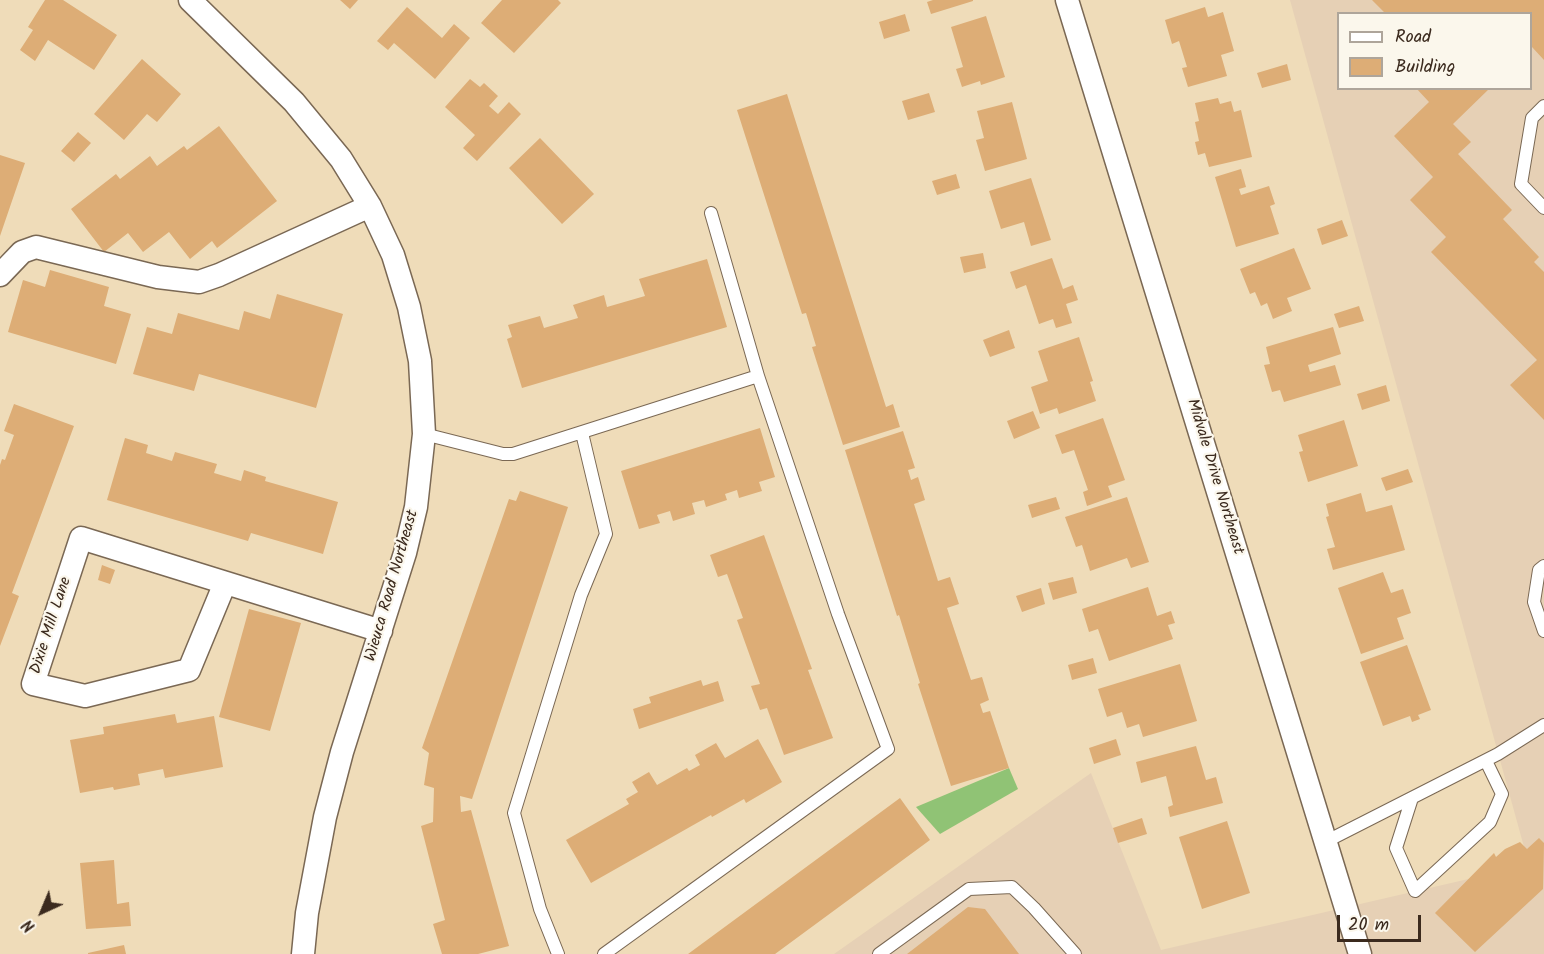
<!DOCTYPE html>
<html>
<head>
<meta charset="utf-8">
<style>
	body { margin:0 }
	#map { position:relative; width:1544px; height:954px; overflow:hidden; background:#efdcb9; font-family:Kalam,sans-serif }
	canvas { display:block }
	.legend { position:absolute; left:1337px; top:12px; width:195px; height:78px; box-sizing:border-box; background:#fbf7ec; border:2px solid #aea59a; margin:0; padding:8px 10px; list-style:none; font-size:18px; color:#3b2a1e }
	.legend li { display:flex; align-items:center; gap:12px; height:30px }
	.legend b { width:30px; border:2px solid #aea59a }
	.north { position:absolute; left:12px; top:882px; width:60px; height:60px; -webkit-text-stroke:4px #fbf7ec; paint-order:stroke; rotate:224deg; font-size:16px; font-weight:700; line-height:24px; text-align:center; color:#3b2a1e }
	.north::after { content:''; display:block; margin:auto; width:21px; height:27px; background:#3b2a1e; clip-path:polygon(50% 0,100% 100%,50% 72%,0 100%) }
	.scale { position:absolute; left:1337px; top:915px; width:84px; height:27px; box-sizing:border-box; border:3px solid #3b2a1e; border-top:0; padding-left:8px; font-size:18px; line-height:21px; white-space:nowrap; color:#3b2a1e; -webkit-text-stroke:4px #fbf7ec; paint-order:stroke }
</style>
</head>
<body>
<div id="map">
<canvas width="1544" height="954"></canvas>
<ul class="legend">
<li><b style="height:8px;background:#fff"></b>Road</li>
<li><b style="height:16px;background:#ddad76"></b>Building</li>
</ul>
<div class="north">N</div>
<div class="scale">20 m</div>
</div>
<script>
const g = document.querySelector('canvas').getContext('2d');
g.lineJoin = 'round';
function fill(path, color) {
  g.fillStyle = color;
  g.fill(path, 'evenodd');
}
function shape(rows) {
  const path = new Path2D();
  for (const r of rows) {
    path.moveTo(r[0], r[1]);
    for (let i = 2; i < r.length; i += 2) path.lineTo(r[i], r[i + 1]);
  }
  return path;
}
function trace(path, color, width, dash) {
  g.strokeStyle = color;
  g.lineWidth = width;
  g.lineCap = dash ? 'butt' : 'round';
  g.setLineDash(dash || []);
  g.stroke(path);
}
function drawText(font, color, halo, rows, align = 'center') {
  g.font = font + ' Kalam,sans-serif';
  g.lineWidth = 4.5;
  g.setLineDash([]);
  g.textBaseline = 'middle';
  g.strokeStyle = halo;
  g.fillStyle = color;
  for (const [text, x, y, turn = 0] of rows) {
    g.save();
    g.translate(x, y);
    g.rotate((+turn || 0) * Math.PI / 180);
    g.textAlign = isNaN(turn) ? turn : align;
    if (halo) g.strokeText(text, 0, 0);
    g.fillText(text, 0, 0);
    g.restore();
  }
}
const built = shape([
	[1290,0,1544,0,1544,954,834,954,1091,773,1161,950,1529,865],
	[1338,14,1530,14,1530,88,1338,88]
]);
const green = shape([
	[1009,768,1018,789,940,834,916,807]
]);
const building = shape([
	[45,0,63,0,117,35,94,70,48,40,35,61,20,50,33,30,28,27],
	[340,0,358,0,350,9],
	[502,0,558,0,561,3,514,53,481,23],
	[933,0,973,0,973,1,931,14,927,2],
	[1372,0,1544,0,1544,60,1532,47,1530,49,1530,14,1386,14],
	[407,7,442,38,454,24,470,38,435,79,394,43,388,50,377,41],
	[1205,7,1208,17,1223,12,1234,51,1221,55,1227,76,1188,87,1182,68,1187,67,1179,41,1172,44,1165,20],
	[905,14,910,31,884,39,879,22],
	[986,16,1005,77,981,85,980,81,962,87,956,69,963,67,951,27],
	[142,59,181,94,157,122,147,114,124,140,94,114],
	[1287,64,1291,80,1262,88,1257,73],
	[470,79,480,87,484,83,498,96,489,106,498,114,509,102,521,114,477,161,463,148,475,135,445,107],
	[1416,88,1490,88,1453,124,1471,142,1458,154,1512,210,1503,219,1539,257,1534,262,1544,272,1544,420,1510,385,1537,360,1431,252,1446,237,1410,200,1433,177,1394,136,1429,102],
	[929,93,935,112,908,120,902,101],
	[787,94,886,407,893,404,900,427,843,445,812,347,816,346,806,313,802,314,737,110],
	[1218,98,1220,104,1231,101,1234,112,1241,110,1252,157,1209,167,1205,153,1198,155,1195,142,1199,141,1195,122,1199,121,1195,103],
	[1012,102,1027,159,985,171,976,140,984,138,977,111],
	[219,126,277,201,217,248,212,241,190,259,169,232,143,252,128,233,104,252,71,209,116,174,120,179,150,156,157,166,184,146,187,150],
	[78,132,91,143,74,162,61,151],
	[540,138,594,194,562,224,509,168],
	[0,155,25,163,0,236],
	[1241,169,1246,187,1239,189,1241,195,1269,186,1275,204,1270,206,1279,234,1236,247,1215,177],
	[956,174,960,188,937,195,932,181],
	[1031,178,1051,240,1031,246,1024,222,1001,229,989,191],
	[1342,220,1348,236,1322,245,1317,229],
	[1294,248,1311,289,1287,298,1292,311,1273,319,1267,303,1261,306,1255,292,1250,294,1240,269],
	[983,253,986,268,964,273,960,257],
	[1052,258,1063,289,1073,285,1078,300,1066,304,1072,323,1056,328,1053,319,1039,324,1026,285,1016,289,1010,272],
	[707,259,727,327,522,388,507,339,512,337,508,325,540,316,544,328,578,318,573,305,604,295,607,307,645,296,639,279],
	[50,270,109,287,104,306,131,314,116,364,8,332,23,280,45,287],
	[277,294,343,314,316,408,199,374,194,391,133,374,147,327,172,334,178,313,239,330,244,311,270,319],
	[1359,306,1364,321,1339,328,1334,314],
	[1333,327,1341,354,1308,365,1310,372,1335,365,1341,385,1284,402,1280,390,1272,392,1264,365,1270,364,1266,347],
	[1009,330,1015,348,990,357,983,340],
	[1079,337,1093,381,1090,382,1096,401,1059,414,1057,408,1040,414,1031,387,1048,381,1038,351],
	[1386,385,1390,401,1362,410,1357,394],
	[14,404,74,426,12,593,19,596,0,646,0,465,2,459,5,460,14,435,4,431],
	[1033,411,1040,428,1014,439,1007,421],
	[1103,418,1125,480,1108,486,1112,497,1087,506,1083,492,1088,490,1074,450,1062,454,1055,435],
	[1344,420,1358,466,1308,482,1299,452,1303,451,1298,435],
	[760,428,775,477,759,482,762,491,739,498,737,490,725,494,727,500,706,507,704,500,692,503,695,514,673,521,670,511,657,515,660,523,639,529,621,471],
	[903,431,915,468,908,470,911,480,918,477,925,500,914,504,938,581,950,577,959,604,947,608,971,680,982,677,989,700,980,704,983,713,990,711,1009,768,951,786,918,684,920,683,899,615,897,616,845,450],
	[125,438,148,445,146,453,172,461,175,452,217,464,214,473,241,481,244,470,266,477,265,481,338,502,323,554,251,533,248,541,107,500],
	[1408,469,1413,482,1386,491,1381,478],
	[520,491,568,507,472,799,460,796,461,812,471,810,509,946,478,954,442,954,433,924,445,920,421,826,433,822,434,788,424,785,429,753,422,748,509,499,516,501],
	[1361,493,1366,512,1392,505,1405,550,1333,570,1327,549,1335,547,1326,517,1329,516,1326,504],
	[1056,497,1060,509,1032,518,1028,505],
	[1127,497,1149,562,1131,568,1127,558,1090,571,1082,545,1076,547,1065,517],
	[764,535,812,669,808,670,833,738,784,755,767,708,760,710,751,686,760,684,737,620,743,618,727,574,718,577,710,555],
	[102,565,115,570,110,584,98,580],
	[1383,572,1391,593,1403,589,1411,613,1397,618,1404,639,1361,654,1338,588],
	[1073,577,1077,593,1053,600,1048,583],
	[1148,587,1157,616,1171,611,1175,623,1168,625,1173,639,1109,661,1098,629,1089,632,1082,609],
	[1041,588,1045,604,1022,612,1016,596],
	[249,609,301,623,270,731,219,717],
	[1407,645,1431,710,1418,715,1420,719,1412,722,1410,716,1383,726,1360,662],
	[1093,658,1097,673,1072,680,1068,665],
	[1180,664,1197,721,1143,737,1139,724,1127,728,1122,712,1107,717,1098,689],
	[701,680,703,686,718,681,724,701,639,729,633,709,651,703,649,697],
	[175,714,177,723,214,716,223,767,165,778,163,769,138,774,140,785,114,790,113,787,80,793,70,740,104,734,103,727],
	[758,739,782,782,746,803,744,799,712,817,711,815,591,883,566,840,629,804,626,799,638,792,632,782,649,772,657,785,687,768,689,771,700,765,695,755,716,743,725,758],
	[1116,739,1121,755,1094,764,1089,748],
	[1196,746,1206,780,1216,777,1223,803,1170,817,1168,807,1173,805,1166,776,1141,783,1136,762],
	[900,798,930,840,775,954,688,954],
	[1142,818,1147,834,1118,843,1113,828],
	[1227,821,1250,893,1202,909,1179,837],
	[1539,838,1544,843,1543,889,1475,952,1435,913,1494,853,1496,857,1505,849,1520,842,1527,849],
	[114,860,117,904,129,902,131,926,86,929,80,863],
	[968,907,985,909,1019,954,907,954],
	[124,945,126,954,88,954,88,953]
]);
const service = shape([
	[1544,106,1532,118,1521,184,1544,208],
	[711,213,758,376],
	[424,434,503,454,513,454,758,376,838,614,888,749,604,954],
	[1544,566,1539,570,1534,602,1544,631],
	[1412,798,1396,848,1415,891,1490,822,1502,794,1486,761],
	[1325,842,1498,754,1544,725],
	[558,954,540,909,514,813,581,595,606,534,582,433],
	[879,954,969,889,1012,887,1034,908,1075,954]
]);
const minor = shape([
	[190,0,294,102,341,159,370,206,393,255,409,307,420,361,424,434,416,507,405,553,342,752,325,817,307,913,303,954],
	[1067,0,1360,954],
	[0,275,22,252,36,247,158,277,199,282,219,275,370,206],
	[225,583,189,670,85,696,33,684,81,538,381,631]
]);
const streetNames = [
	["Midvale Drive Northeast",1214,477,73],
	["Wieuca Road Northeast",393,586,-74],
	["Dixie Mill Lane",52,626,-72]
];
fill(built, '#e6d0b5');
fill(green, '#90c375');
fill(building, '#ddad76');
trace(service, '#7a6854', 14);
trace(minor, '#7a6854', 25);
trace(service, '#fff', 12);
trace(minor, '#fff', 22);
drawText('16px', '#3b2a1e', '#fbf7ec', streetNames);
</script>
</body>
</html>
